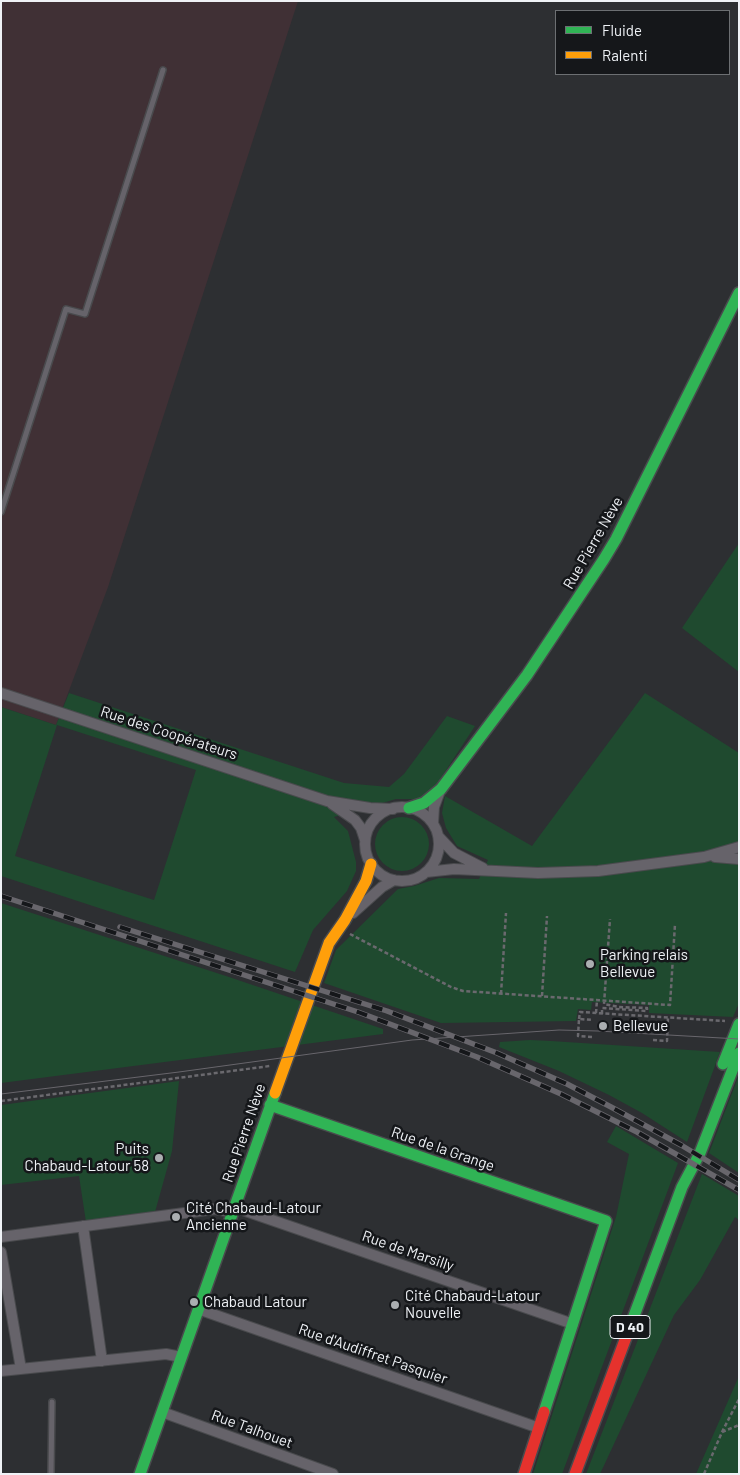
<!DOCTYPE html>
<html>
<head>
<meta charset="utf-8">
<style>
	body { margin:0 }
	#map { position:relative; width:740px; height:1475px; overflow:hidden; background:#2d2f32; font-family:Barlow,sans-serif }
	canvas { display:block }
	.frame { position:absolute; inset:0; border:2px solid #eff2f6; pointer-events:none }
	.legend { position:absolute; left:555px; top:10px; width:175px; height:65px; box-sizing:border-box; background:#15171a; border:1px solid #6c6f72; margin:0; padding:6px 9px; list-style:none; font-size:15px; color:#eff2f6 }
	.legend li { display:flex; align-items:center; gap:10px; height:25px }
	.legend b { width:25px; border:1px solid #6c6f72 }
</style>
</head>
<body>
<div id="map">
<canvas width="740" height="1475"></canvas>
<div class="frame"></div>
<ul class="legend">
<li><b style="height:6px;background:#30b455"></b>Fluide</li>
<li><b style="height:6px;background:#ff9f0a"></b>Ralenti</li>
</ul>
</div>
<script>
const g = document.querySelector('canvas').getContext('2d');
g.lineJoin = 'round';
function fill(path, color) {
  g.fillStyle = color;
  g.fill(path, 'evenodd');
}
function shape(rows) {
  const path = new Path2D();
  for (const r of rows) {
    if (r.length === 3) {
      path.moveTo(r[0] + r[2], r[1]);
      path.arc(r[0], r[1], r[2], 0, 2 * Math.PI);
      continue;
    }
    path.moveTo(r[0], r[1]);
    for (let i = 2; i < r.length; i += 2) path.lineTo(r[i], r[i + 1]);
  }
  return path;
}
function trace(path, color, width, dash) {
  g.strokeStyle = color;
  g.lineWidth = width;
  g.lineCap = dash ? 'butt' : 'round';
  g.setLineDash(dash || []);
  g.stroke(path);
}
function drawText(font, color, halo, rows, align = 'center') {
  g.font = font + ' Barlow,sans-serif';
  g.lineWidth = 5;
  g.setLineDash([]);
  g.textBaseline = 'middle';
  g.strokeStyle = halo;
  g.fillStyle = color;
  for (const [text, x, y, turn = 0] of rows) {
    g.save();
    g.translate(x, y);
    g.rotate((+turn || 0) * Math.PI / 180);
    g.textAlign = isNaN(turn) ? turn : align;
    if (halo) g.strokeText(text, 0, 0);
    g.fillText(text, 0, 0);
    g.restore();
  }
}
const industrial = shape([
	[1,1,298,1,108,587,56,725,1,707]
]);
const green = shape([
	[739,543,739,672,682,628],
	[69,693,344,783,389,787,404,774,447,716,475,726,439,781,421,799,396,799,334,817,348,831,356,862,356,871,347,891,313,930,295,972,1,876,1,707,56,725],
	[57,725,196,770,154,900,15,856],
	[645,693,739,753,739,1003,733,1017,649,1013,649,1005,592,1002,591,1010,578,1009,576,1021,441,1023,324,983,336,950,398,889,414,886,439,878,479,879,488,860,457,846,446,828,442,813,445,796,532,846],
	[402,844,27],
	[1,903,229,977,383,1029,383,1034,1,1083],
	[530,1040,551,1041,720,1052,687,1142,642,1113,609,1095,559,1071,499,1047,500,1042],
	[739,1075,739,1173,709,1153],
	[179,1081,172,1151,155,1212,86,1222,79,1176,1,1185,1,1105],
	[616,1126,678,1163,562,1474,533,1474,616,1217,629,1154,607,1142],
	[702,1174,739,1196,739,1220,735,1217,700,1280,674,1315,600,1474,586,1474],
	[739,1376,739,1474,696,1474]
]);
const path = shape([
	[350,934,451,987,463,991,670,1005,675,924],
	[501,994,506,913],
	[542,996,547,916],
	[596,1013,597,1000],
	[602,1014,602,1008,647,1011,647,1008,619,1007,604,1004,610,919],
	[579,1019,580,1012,725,1021],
	[654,1023,668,1024],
	[592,1037,578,1036,579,1019,593,1020],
	[653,1040,667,1041,668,1017],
	[1,1101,270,1066],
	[722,1432,739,1425],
	[704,1474,722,1432,739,1399]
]);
const lane = shape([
	[1,512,66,309,85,314,163,70],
	[51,1474,52,1402]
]);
const street = shape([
	[1,693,327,801,370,808,393,809],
	[332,804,355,820,361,828,365,840],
	[402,844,37],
	[433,824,434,807,440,791],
	[438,836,454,853,483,868],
	[715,857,739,859],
	[426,872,454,869,538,873,598,871,704,857,739,847],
	[353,913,382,887,394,880],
	[234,1207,573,1324],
	[83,1226,102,1361],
	[1,1237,215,1209,232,1212],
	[1,1252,21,1369],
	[198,1309,539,1428],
	[1,1371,166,1354,181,1357],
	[162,1412,333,1474]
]);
const fast = shape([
	[409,808,424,803,441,789,527,675,604,559,616,539,739,293],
	[723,1064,739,1024],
	[270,1105,606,1221,544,1412],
	[631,1324,682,1187,700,1153,739,1053],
	[140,1474,275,1093]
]);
const slow = shape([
	[275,1093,329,943,345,920,366,881,371,864]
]);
const jam = shape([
	[524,1474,544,1412],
	[575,1474,631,1324]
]);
const tram = shape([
	[1,1094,179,1072,412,1040,559,1030,598,1031,739,1039]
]);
const rail = shape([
	[1,896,358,1012,477,1057,561,1094,637,1132,739,1190],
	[120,927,387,1011,497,1053,567,1084,611,1107,681,1145,739,1180]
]);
const markers = [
	[590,964,5,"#abaeb1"],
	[603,1026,5,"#abaeb1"],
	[159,1158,5,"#abaeb1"],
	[176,1217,5,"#abaeb1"],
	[194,1302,5,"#abaeb1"],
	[395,1305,5,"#abaeb1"]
];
const shields = [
	[630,1327,40]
];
const shieldNames = [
	["D 40",630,1327]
];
const streetNames = [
	["Rue Pierre Nève",593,543,-60],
	["Rue des Coopérateurs",169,733,18],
	["Rue Pierre Nève",244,1133,-71],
	["Rue de la Grange",443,1149,19],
	["Rue de Marsilly",408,1251,19],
	["Rue d'Audiffret Pasquier",373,1354,19],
	["Rue Talhouet",252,1429,20]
];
const poiNames = [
	["Parking relais",600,955],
	["Bellevue",600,972],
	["Bellevue",613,1026],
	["Puits",149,1149,"right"],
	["Chabaud-Latour 58",149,1166,"right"],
	["Cité Chabaud-Latour",186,1208],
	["Ancienne",186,1225],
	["Cité Chabaud-Latour",405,1296],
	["Nouvelle",405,1313],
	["Chabaud Latour",204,1302]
];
fill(industrial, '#403035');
fill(green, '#1f4a2f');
trace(lane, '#494a4d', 8);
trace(street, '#494a4d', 12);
trace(fast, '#494a4d', 14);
trace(slow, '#494a4d', 14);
trace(jam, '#494a4d', 14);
trace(path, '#6a696e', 2.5, [4, 2.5]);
trace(lane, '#66636a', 5);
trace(street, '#66636a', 10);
trace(fast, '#30b455', 11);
trace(slow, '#ff9f0a', 11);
trace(jam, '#e5322d', 11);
trace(tram, '#68666c', 1);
trace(rail, '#68666c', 5.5);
trace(rail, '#15171a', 4, [11]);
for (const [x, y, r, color] of markers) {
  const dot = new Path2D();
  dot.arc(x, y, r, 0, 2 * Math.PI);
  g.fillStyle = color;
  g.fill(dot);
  trace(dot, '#15171a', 2);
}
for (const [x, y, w] of shields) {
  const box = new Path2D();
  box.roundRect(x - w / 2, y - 11.5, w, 23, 4);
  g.fillStyle = '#15171a';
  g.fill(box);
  trace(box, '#eff2f6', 1);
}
drawText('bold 14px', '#eff2f6', null, shieldNames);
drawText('15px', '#eff2f6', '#15171a', streetNames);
drawText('15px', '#eff2f6', '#15171a', poiNames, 'left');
</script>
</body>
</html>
